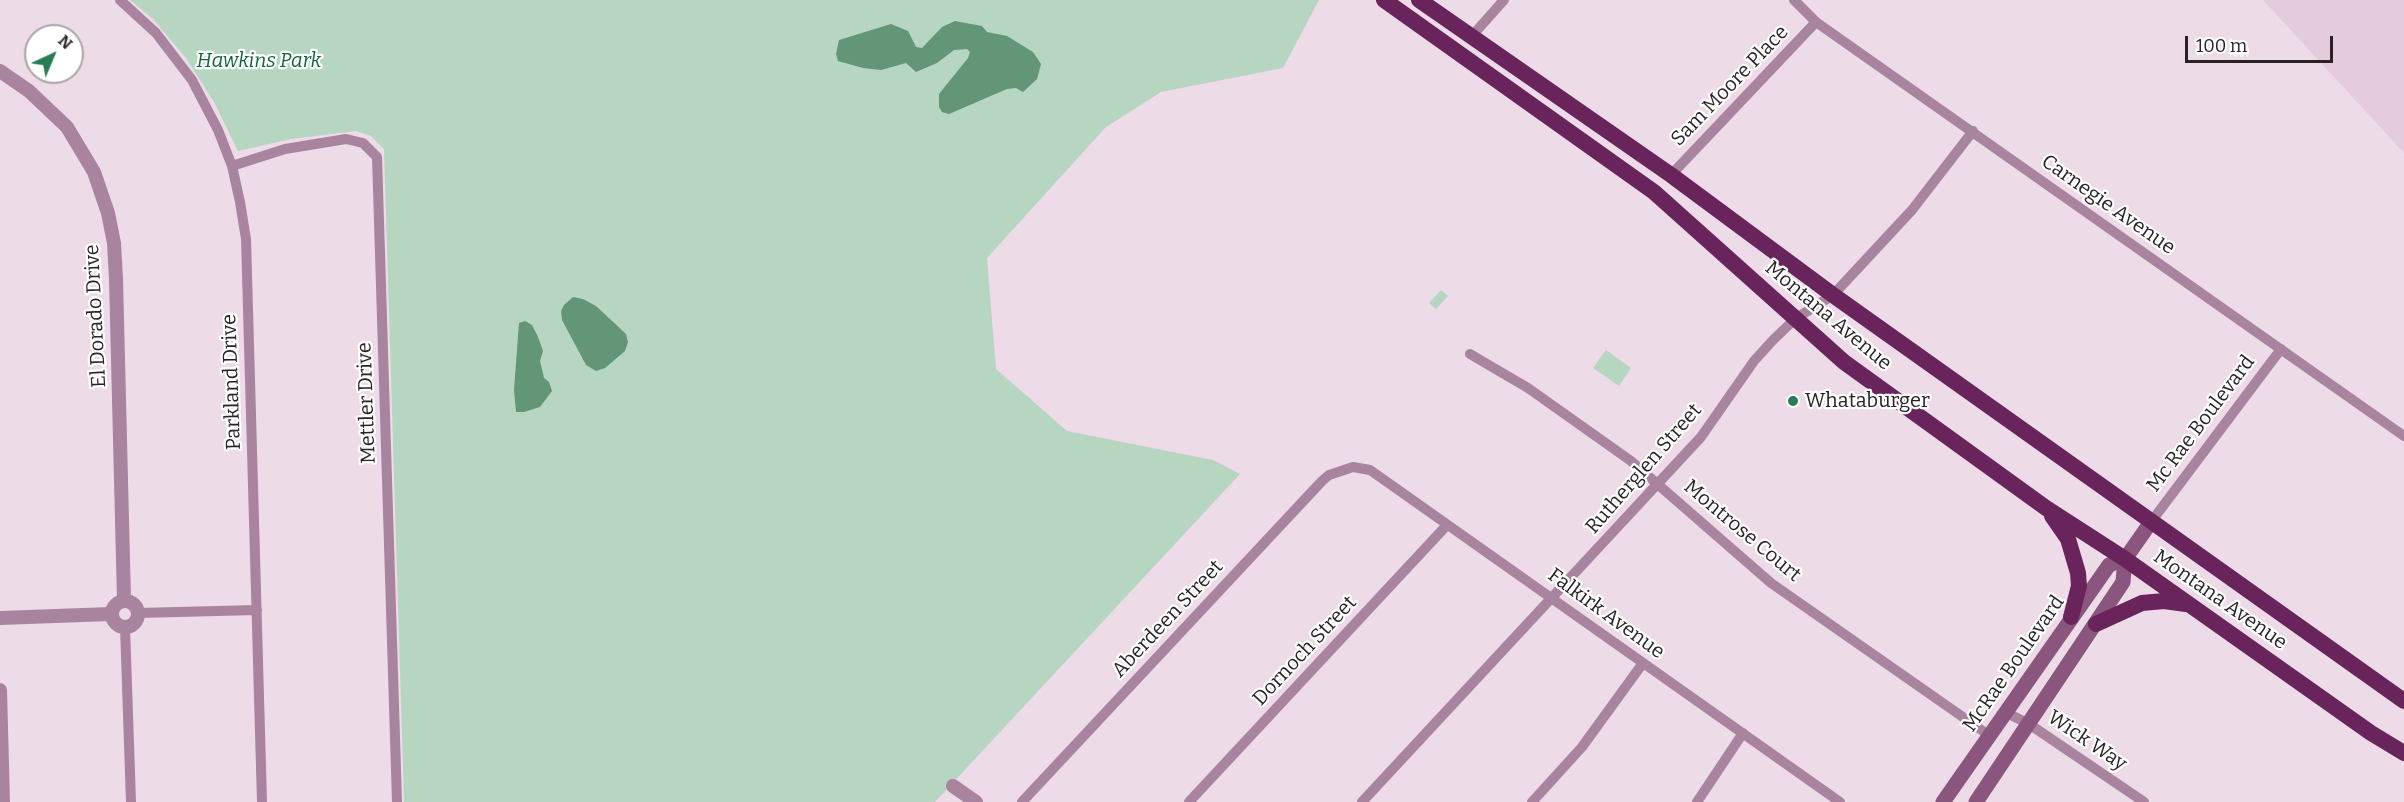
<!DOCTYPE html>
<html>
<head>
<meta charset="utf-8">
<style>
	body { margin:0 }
	#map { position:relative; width:2404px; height:802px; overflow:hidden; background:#eddbe8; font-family:Bitter,serif }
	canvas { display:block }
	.north { position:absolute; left:24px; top:24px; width:60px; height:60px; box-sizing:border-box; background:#fff; border:2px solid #a9a6a8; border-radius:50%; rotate:44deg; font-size:16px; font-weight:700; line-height:24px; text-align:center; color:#282126 }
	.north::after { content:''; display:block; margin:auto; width:21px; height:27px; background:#257d51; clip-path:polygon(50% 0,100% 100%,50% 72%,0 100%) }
	.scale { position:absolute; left:2185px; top:36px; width:148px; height:27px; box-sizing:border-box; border:3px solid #282126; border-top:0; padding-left:8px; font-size:18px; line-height:21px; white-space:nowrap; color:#282126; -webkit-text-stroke:4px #fff; paint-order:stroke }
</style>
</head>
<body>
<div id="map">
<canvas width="2404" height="802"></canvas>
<div class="north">N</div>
<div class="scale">100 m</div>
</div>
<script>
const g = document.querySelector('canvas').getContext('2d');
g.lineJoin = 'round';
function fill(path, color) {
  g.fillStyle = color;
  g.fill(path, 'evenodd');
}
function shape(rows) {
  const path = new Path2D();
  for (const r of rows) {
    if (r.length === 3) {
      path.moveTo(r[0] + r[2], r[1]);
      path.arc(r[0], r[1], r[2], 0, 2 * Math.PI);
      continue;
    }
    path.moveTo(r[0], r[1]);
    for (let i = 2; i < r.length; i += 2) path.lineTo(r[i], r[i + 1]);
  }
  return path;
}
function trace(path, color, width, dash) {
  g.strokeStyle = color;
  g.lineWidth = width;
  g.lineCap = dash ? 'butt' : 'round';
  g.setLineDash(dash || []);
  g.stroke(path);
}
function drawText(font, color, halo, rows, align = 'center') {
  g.font = font + ' Bitter,serif';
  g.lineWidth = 4.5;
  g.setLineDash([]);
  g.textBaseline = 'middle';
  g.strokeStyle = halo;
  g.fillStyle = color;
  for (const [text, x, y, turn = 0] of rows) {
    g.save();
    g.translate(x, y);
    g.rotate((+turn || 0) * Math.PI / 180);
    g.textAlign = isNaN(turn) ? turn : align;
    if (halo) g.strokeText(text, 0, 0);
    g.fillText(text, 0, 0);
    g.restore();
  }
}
const built = shape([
	[2263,0,2404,0,2404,153]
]);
const green = shape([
	[130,0,1319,0,1283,68,1161,92,1106,127,987,258,996,369,1067,431,1213,460,1240,474,935,802,404,802,384,149,371,136,356,131,291,139,238,151,214,102,186,58,153,19],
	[1441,290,1448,296,1436,309,1429,303],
	[1606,350,1631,368,1619,386,1593,368]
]);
const water = shape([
	[955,21,982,26,987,32,1007,36,1033,52,1041,64,1037,79,1023,92,1016,88,1007,89,949,114,942,112,939,107,939,94,968,58,970,52,967,49,954,50,937,63,916,72,906,63,881,70,863,68,838,61,836,54,839,40,891,24,908,31,916,47,922,48,942,27],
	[573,297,583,299,596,306,626,334,628,342,625,351,605,368,596,371,586,365,562,320,561,311,564,305],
	[525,321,532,325,538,337,543,351,540,361,544,378,549,382,552,391,540,407,524,412,516,412,514,390,519,323]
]);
const minor = shape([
	[120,0,156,33,192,80,218,130,232,166,240,202,246,239,262,802],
	[1794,0,1816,22,2404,436],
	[1471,37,1504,0],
	[232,166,285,149,346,139,363,143,377,157,397,802],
	[1671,175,1816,22],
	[1470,354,1528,388,1631,461,1771,583,1990,736],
	[2151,522,2281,349],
	[138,613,257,610],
	[125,627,131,802],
	[2007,713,2029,724,2144,802],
	[1022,802,1322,481,1329,475,1353,467,1370,470,1380,477,1840,802],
	[1189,802,1447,525],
	[1362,802,1701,437,1754,361,1773,340,1795,319,1833,295,1912,210,1973,131],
	[1532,802,1582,747,1643,663],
	[1697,802,1743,733]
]);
const tertiary = shape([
	[0,71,29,91,67,127,94,172,108,213,114,243,116,279,124,600],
	[125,614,13],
	[0,618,111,614],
	[0,690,3,802],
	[953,786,976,802]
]);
const secondary = shape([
	[1943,802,2109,565,2125,559],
	[1976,802,2123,582,2125,559,2151,522]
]);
const trunk = shape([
	[1384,0,1654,192,1844,362,2046,508,2125,559,2371,733,2404,753],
	[1419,0,1671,175,1833,295,2404,701],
	[2052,516,2068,539,2078,573,2079,586,2071,617],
	[2096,624,2142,603,2164,601,2186,604]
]);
const markers = [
	[1793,401,6,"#257d51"]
];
const parkNames = [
	["Hawkins Park",259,61]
];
const streetNames = [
	["Sam Moore Place",1730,86,-46],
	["Carnegie Avenue",2108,205,35],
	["El Dorado Drive",96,316,-93],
	["Montana Avenue",1828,316,40],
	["Parkland Drive",232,382,-92],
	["Mettler Drive",367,403,-92],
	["Mc Rae Boulevard",2201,424,-53],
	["Rutherglen Street",1644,469,-49],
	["Montrose Court",1742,531,40],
	["Montana Avenue",2220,600,35],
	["Falkirk Avenue",1606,614,36],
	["Aberdeen Street",1168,619,-47],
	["Dornoch Street",1305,651,-47],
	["McRae Boulevard",2014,664,-55],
	["Wick Way",2087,741,34]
];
const poiNames = [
	["Whataburger",1805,401]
];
fill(built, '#e4ccdd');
fill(green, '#b6d6c2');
fill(water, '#639577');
trace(minor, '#a8849f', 10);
trace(tertiary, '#a8849f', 14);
trace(secondary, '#8b567e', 15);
trace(trunk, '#6a245c', 16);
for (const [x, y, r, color] of markers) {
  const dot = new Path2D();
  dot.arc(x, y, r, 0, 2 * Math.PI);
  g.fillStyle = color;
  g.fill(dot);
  trace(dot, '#fff', 2);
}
drawText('italic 20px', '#10653e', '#fff', parkNames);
drawText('20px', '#282126', '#fff', streetNames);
drawText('20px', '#282126', '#fff', poiNames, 'left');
</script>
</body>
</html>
